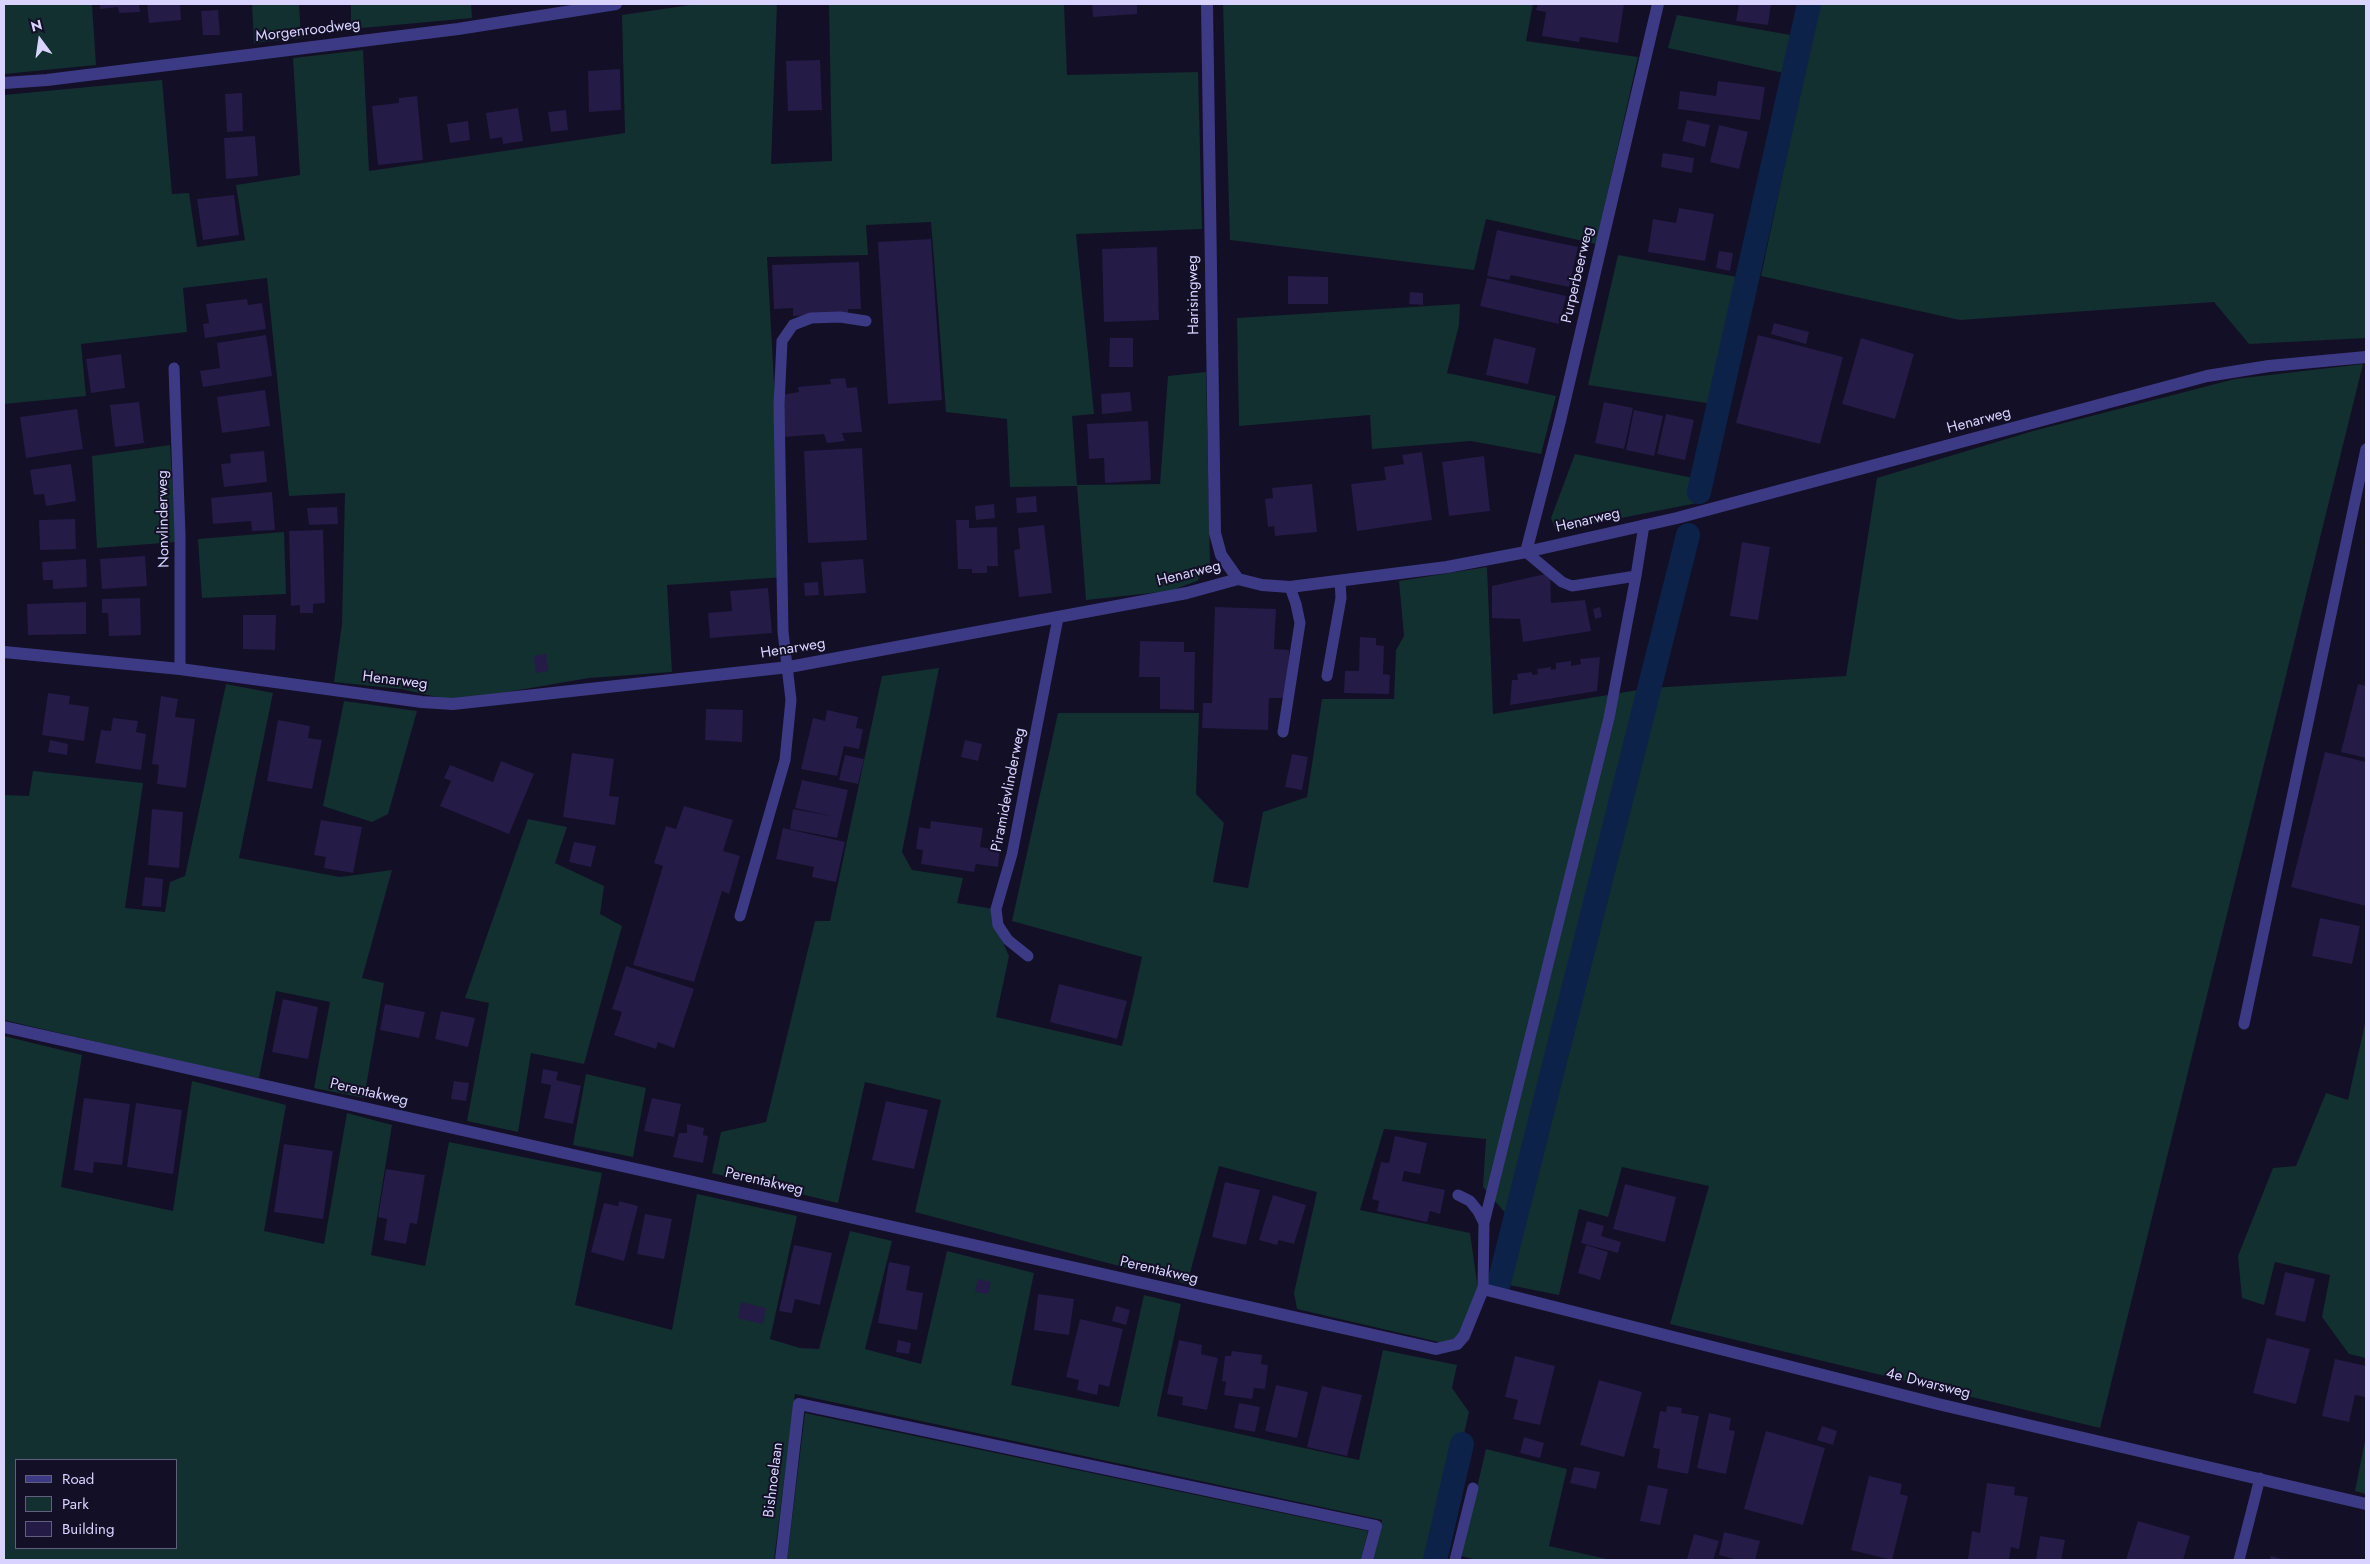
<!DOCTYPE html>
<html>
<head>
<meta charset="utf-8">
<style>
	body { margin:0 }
	#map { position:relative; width:2370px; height:1564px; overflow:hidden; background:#130f26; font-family:Jost,sans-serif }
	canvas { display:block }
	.frame { position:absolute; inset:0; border:5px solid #d9d4ff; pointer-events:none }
	.legend { position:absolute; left:15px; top:1459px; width:162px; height:90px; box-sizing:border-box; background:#130f26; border:1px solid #625e7d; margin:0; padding:6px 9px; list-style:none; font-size:15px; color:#d9d4ff }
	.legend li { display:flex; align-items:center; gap:10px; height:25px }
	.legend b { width:25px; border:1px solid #625e7d }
	.north { position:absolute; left:15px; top:15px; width:50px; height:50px; -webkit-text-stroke:4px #130f26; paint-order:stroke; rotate:346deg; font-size:14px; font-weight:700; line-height:20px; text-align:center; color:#d9d4ff }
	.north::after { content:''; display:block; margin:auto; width:18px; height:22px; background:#d9d4ff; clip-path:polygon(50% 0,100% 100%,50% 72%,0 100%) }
</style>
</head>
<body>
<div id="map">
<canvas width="2370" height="1564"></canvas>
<div class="frame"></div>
<ul class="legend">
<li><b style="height:6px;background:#3d3a85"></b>Road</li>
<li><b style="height:14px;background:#12302f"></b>Park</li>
<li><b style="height:14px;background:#241b47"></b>Building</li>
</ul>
<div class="north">N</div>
</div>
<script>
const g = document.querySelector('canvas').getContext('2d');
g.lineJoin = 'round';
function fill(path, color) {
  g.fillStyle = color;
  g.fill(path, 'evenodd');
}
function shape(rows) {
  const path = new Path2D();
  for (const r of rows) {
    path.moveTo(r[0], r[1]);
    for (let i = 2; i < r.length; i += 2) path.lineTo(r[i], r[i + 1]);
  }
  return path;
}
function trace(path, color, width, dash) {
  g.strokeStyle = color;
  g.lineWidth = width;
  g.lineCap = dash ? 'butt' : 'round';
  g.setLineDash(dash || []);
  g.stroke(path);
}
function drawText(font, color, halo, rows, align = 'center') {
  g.font = font + ' Jost,sans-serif';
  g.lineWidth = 4;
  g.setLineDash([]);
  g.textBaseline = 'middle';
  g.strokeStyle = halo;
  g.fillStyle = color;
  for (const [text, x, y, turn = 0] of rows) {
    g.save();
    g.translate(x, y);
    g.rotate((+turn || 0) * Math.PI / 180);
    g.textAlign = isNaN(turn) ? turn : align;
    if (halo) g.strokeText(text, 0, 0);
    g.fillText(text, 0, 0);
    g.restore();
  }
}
const green = shape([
	[4,4,92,4,96,65,4,74],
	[252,4,299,4,301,38,254,43],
	[351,4,471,4,472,18,351,29],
	[697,4,777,4,771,164,832,161,829,4,1064,4,1067,75,1198,72,1202,229,1076,234,1094,414,1072,416,1077,485,1160,484,1168,376,1206,372,1210,567,1197,581,1170,591,1086,600,1077,486,1010,487,1007,419,946,412,931,222,866,225,868,255,767,257,785,577,667,585,672,672,589,678,455,701,401,689,334,682,342,624,345,493,289,496,267,278,183,288,187,332,81,344,86,396,4,404,4,95,162,80,172,194,189,193,197,247,245,240,236,185,300,175,293,58,363,50,369,171,625,133,622,15],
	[1223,4,1533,4,1526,41,1638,57,1596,244,1486,219,1474,270,1230,240],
	[1819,4,2366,4,2366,338,2249,344,2214,302,1960,320,1761,276],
	[1677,15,1802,37,1793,75,1668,48],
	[1618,255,1748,279,1720,405,1588,385],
	[1460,304,1459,325,1447,373,1556,396,1541,454,1471,441,1372,449,1370,415,1239,426,1237,318],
	[2363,364,2100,1428,1670,1324,1709,1186,1622,1167,1608,1217,1579,1209,1559,1295,1499,1283,1513,1222,1483,1187,1486,1139,1384,1129,1360,1210,1470,1233,1478,1290,1464,1328,1455,1338,1443,1343,1297,1309,1294,1293,1317,1192,1219,1166,1187,1284,915,1212,941,1100,865,1082,838,1203,712,1173,721,1132,766,1122,815,921,830,921,882,676,939,668,902,852,912,870,963,878,957,903,1000,910,996,927,1009,956,996,1017,1122,1046,1142,957,1012,921,1058,713,1199,713,1196,794,1224,823,1213,882,1248,888,1263,812,1307,797,1322,699,1394,699,1396,650,1404,636,1399,581,1487,567,1493,714,1650,688,1846,676,1877,478,2033,431,2235,379],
	[170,445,176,542,97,548,92,456],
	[1575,454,1703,480,1697,503,1556,531,1551,518],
	[284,532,286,594,202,598,198,539],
	[226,684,273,693,239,858,340,877,392,870,362,978,384,983,364,1098,314,1088,330,1002,276,991,259,1078,203,1067,4,1020,4,795,29,796,33,771,143,783,125,908,165,912,170,882,185,876],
	[344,701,417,711,388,814,372,822,323,806],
	[528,819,567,827,555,863,604,886,600,914,622,926,584,1064,531,1053,518,1132,467,1121,489,1003,465,998],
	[2366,1019,2366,1358,2349,1354,2322,1317,2330,1275,2275,1262,2264,1305,2242,1298,2238,1256,2273,1168,2296,1166,2326,1093,2348,1100],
	[4,1036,82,1055,61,1187,173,1211,192,1081,286,1105,264,1231,324,1244,347,1113,392,1125,371,1255,425,1266,449,1142,602,1173,575,1305,672,1330,697,1194,797,1216,770,1339,800,1348,819,1349,850,1231,892,1241,865,1349,921,1364,947,1251,1034,1273,1011,1385,1119,1407,1144,1295,1181,1304,1157,1416,1359,1460,1383,1350,1457,1365,1452,1388,1469,1412,1435,1560,1373,1560,1382,1520,795,1394,774,1560,4,1560],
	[16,1460,176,1460,176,1548,16,1548],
	[586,1074,646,1088,633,1157,573,1145],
	[805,1413,1368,1531,1361,1560,787,1560],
	[2366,1436,2366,1494,2355,1491],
	[1486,1449,1567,1469,1549,1546,1611,1560,1477,1560,1461,1556]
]);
const canal = shape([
	[1699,492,1809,4],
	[1499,1283,1688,535],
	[1435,1560,1462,1444]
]);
const building = shape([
	[100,4,139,4,140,12,119,13,118,7,100,9],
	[147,4,180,4,181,20,149,23],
	[1092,4,1137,4,1137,14,1093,17],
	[1538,4,1624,4,1618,43,1580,37,1579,42,1542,36,1546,12,1536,10],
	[1739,4,1771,4,1768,25,1736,21],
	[218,10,220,35,203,35,201,11],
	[820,60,822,110,788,111,786,61],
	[620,69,621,110,589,112,588,71],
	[1718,81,1765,87,1760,120,1678,109,1680,91,1716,96],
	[242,93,243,131,227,132,225,94],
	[417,96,423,160,378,165,372,106,399,103,399,98],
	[518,108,523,141,503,144,502,137,490,139,486,113],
	[566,110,568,130,551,132,548,112],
	[1687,120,1710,125,1705,147,1682,141],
	[468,121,470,140,450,143,447,124],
	[1719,125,1748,132,1739,169,1710,162],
	[255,136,258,176,226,179,224,138],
	[1663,153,1694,158,1692,173,1661,167],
	[234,195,239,235,203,240,197,199],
	[1679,208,1714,214,1705,261,1648,252,1653,219,1676,223],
	[1497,230,1578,247,1569,287,1511,275,1509,280,1487,276],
	[931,239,942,400,888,404,878,242],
	[1157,247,1159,320,1104,322,1102,249],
	[1719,251,1733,253,1730,271,1716,268],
	[859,262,861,309,848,309,848,313,793,316,793,308,774,309,772,265],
	[1288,276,1328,277,1328,304,1288,304],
	[1487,278,1566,296,1559,324,1480,306],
	[1410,292,1423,293,1423,305,1409,304],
	[247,299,248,305,262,303,266,329,205,338,203,324,209,323,206,304],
	[1774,323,1809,332,1806,344,1771,334],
	[266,335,272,376,203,387,200,371,220,368,217,343],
	[1758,335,1843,357,1820,444,1736,423],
	[1110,338,1133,338,1133,367,1109,367],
	[1494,338,1536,348,1528,384,1486,375],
	[1861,338,1914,354,1895,419,1842,404],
	[121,354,125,388,91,393,86,359],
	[845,378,847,388,857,387,862,432,842,433,845,441,827,443,824,434,784,437,781,395,799,392,798,387,831,384,830,379],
	[265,390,270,426,222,433,217,397],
	[1130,392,1132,411,1102,414,1101,394],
	[139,402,144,443,115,447,110,405],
	[1604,402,1633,408,1624,449,1595,443],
	[77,409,83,449,26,458,20,417],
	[1634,410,1663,416,1654,456,1626,450],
	[1666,414,1694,420,1685,460,1657,454],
	[1148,421,1151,480,1105,483,1104,458,1089,459,1087,424],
	[862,448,867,540,808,543,804,451],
	[264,451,267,482,224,487,221,464,231,463,230,454],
	[1422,452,1432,520,1357,531,1351,484,1386,480,1384,467,1404,464,1402,455],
	[1484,456,1490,511,1449,516,1442,462],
	[71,464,76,501,46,506,44,494,34,495,30,470],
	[1312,484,1317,532,1275,536,1274,526,1268,527,1265,499,1273,498,1272,488],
	[272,492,275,530,252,531,251,521,213,524,211,498],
	[1036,496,1037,512,1017,513,1016,498],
	[994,504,995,518,976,520,975,506],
	[337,507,338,524,309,525,307,508],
	[75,519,76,549,40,550,39,520],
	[956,520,969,520,969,528,997,527,998,566,987,566,987,573,972,573,972,569,958,569],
	[1044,525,1052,593,1019,597,1014,550,1020,549,1018,528],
	[323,530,325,603,313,604,313,613,300,613,300,605,291,606,289,531],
	[1742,542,1770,547,1758,620,1730,616],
	[145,556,147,586,102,589,100,559],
	[86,559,87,587,53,589,53,580,43,580,42,562],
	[863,559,866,593,824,596,821,562],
	[1550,573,1551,603,1585,600,1591,631,1523,642,1520,619,1492,618,1492,586],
	[818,582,819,595,805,596,804,583],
	[768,588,772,633,710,638,708,613,732,611,730,591],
	[140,598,141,635,109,636,108,613,102,613,102,599],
	[86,602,86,634,28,635,27,604],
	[1215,607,1276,609,1274,649,1289,650,1288,698,1269,698,1268,730,1202,728,1203,703,1212,703],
	[1600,607,1602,617,1595,619,1593,609],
	[243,615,276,615,275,650,243,649],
	[1360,637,1376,638,1376,645,1384,646,1383,674,1390,675,1389,694,1344,693,1345,671,1359,671],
	[1140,641,1184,642,1184,652,1195,652,1194,710,1160,709,1160,677,1139,677],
	[546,654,548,671,536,673,534,656],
	[1600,657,1597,691,1510,705,1512,680,1518,680,1517,674,1532,672,1532,675,1538,674,1537,669,1551,667,1551,670,1556,669,1556,663,1571,661,1571,666,1581,664,1580,659],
	[2358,684,2366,686,2366,758,2341,752],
	[48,693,70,696,69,704,89,707,84,741,42,735],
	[161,696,178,699,175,717,195,719,186,788,157,784,159,765,152,764],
	[706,709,743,710,742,742,705,740],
	[827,710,858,717,856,728,863,729,859,749,844,746,837,776,801,769,813,718,825,721],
	[113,718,138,721,136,732,146,734,141,770,95,763,101,730,111,731],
	[278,720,310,726,308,738,322,740,312,789,267,781],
	[50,740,68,744,67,755,48,752],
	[965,740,982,744,978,761,961,757],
	[2325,752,2366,762,2366,906,2291,887],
	[572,753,614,759,609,796,619,797,615,825,563,817],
	[1292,754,1308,757,1302,790,1285,787],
	[845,755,864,759,858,784,839,780],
	[501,761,534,774,509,834,440,806,451,781,444,778,450,765,493,782],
	[802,780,848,790,837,838,790,829,793,809,836,817,795,808],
	[684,806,733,820,723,851,740,856,729,894,722,891,694,982,633,965,663,866,654,863,666,826,676,829],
	[152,809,183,812,179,868,148,865],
	[321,820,362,827,353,873,324,868,326,857,314,855],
	[931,821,983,828,980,847,1000,850,998,867,976,864,974,872,921,864,923,850,916,849,919,827,930,829],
	[783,828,845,842,836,882,812,877,814,867,776,859],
	[574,842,596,846,591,867,569,862],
	[145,877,163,879,161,907,142,906],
	[2320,918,2360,926,2352,964,2312,956],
	[626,966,694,989,674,1048,658,1042,656,1049,614,1035,622,1012,612,1009],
	[1059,984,1127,1001,1117,1039,1050,1022],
	[283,999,318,1007,308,1059,272,1052],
	[385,1004,425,1012,419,1038,380,1030],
	[441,1011,475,1018,468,1047,435,1039],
	[543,1069,558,1072,556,1080,581,1086,573,1124,544,1118,551,1085,541,1083],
	[454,1081,469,1083,466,1101,451,1099],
	[84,1098,130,1104,122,1165,94,1162,93,1173,74,1170],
	[652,1098,681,1104,674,1137,644,1131],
	[886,1101,928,1110,914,1169,872,1160],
	[136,1103,182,1110,173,1174,127,1167],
	[687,1124,704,1128,703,1135,708,1136,703,1163,673,1157,679,1133,687,1133],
	[1395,1136,1427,1143,1420,1174,1404,1171,1402,1181,1445,1190,1440,1214,1430,1211,1427,1222,1377,1211,1379,1201,1372,1199,1381,1162,1389,1163],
	[284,1144,333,1151,323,1219,274,1212],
	[386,1169,425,1175,417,1224,410,1223,406,1244,384,1240,387,1219,378,1217],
	[1225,1182,1260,1190,1246,1245,1212,1237],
	[1625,1184,1676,1197,1665,1242,1613,1229],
	[1273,1195,1306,1205,1294,1244,1279,1240,1277,1245,1259,1240],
	[619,1201,638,1206,624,1261,591,1252,604,1203,618,1206],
	[645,1214,672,1219,664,1259,637,1254],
	[1587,1221,1604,1226,1601,1236,1621,1242,1618,1253,1581,1243],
	[794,1245,832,1253,820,1305,795,1299,792,1313,779,1311],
	[1586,1245,1608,1252,1600,1280,1578,1273],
	[889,1262,910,1266,906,1290,923,1293,917,1330,878,1323],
	[2285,1272,2315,1279,2305,1322,2275,1315],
	[978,1279,991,1282,988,1294,975,1292],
	[1038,1294,1074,1299,1069,1335,1034,1330],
	[741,1302,766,1308,763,1324,738,1318],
	[1116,1306,1130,1310,1126,1325,1112,1321],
	[1080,1319,1123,1329,1109,1387,1099,1384,1097,1395,1077,1390,1079,1380,1066,1377],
	[2267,1338,2310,1349,2296,1404,2253,1393],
	[898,1340,911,1343,909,1354,896,1352],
	[1179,1340,1202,1345,1201,1354,1218,1358,1207,1410,1182,1405,1183,1397,1167,1394],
	[1232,1351,1262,1355,1261,1364,1268,1365,1265,1389,1254,1388,1252,1399,1224,1395,1226,1382,1222,1381,1225,1356,1231,1356],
	[1515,1356,1555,1366,1540,1425,1513,1419,1518,1400,1505,1397],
	[2335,1359,2366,1366,2365,1397,2355,1395,2349,1422,2322,1416],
	[1599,1380,1642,1392,1624,1457,1580,1445],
	[1276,1385,1308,1392,1297,1438,1265,1431],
	[1322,1386,1362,1395,1347,1456,1307,1447],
	[1239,1403,1260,1407,1255,1432,1234,1428],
	[1667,1406,1682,1408,1681,1413,1699,1416,1688,1474,1657,1468,1660,1449,1653,1448,1660,1411,1666,1412],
	[1709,1413,1731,1418,1729,1430,1735,1431,1726,1474,1697,1468],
	[1822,1426,1837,1431,1833,1445,1817,1440],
	[1766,1431,1825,1448,1803,1525,1744,1509],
	[1524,1437,1544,1443,1540,1458,1520,1453],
	[1574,1467,1600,1472,1596,1489,1570,1483],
	[1869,1476,1902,1484,1900,1494,1908,1496,1892,1560,1851,1550],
	[1987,1483,2015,1487,2014,1495,2028,1497,2019,1549,2011,1547,2009,1560,1968,1559,1972,1531,1980,1533],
	[1648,1485,1668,1489,1660,1525,1640,1521],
	[2138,1521,2190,1536,2183,1560,2126,1560],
	[1724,1532,1760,1541,1755,1560,1738,1560,1719,1555],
	[1694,1534,1719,1541,1713,1560,1687,1559],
	[2040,1536,2065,1540,2061,1560,2036,1560],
	[2271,1556,2286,1560,2270,1560]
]);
const service = shape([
	[174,368,180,535,180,669],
	[1526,552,1562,582,1572,586,1636,576,1644,525],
	[1327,676,1341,598,1340,581],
	[1283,732,1300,623,1296,604,1290,587],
	[740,916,785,760,791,700,783,632,779,405,782,341,793,325,811,318,840,317,866,321],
	[1028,956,1008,940,998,925,996,909,1012,854,1058,618],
	[2244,1024,2366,449],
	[1458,1195,1470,1201,1478,1211,1484,1223,1483,1289],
	[1484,1223,1609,718,1636,576],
	[1455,1560,1473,1488],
	[2239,1560,2260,1478]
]);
const minor = shape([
	[4,83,47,80,458,29,616,4],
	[1526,552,1560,421,1658,4],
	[4,652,180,669,422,702,453,704,789,667,1187,593,1238,579],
	[4,1027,1436,1349,1457,1344,1464,1336,1483,1289,1938,1404,2366,1504],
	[781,1560,799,1404,1376,1526,1367,1560]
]);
const tertiary = shape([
	[1207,4,1215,533,1221,555,1238,579,1262,585,1290,587,1447,567,1526,552,1677,518,2207,376,2269,366,2366,357]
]);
const streetNames = [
	["Morgenroodweg",308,31,-7],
	["Purperbeerweg",1578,275,-77],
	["Harisingweg",1194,295,-91],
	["Henarweg",1979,421,-15],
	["Nonvlinderweg",164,519,-91],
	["Henarweg",1588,521,-13],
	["Henarweg",1189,574,-14],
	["Henarweg",793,649,-9],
	["Henarweg",395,681,7],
	["Piramidevlinderweg",1009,790,-79],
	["Perentakweg",369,1093,13],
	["Perentakweg",764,1182,13],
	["Perentakweg",1159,1271,13],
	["4e Dwarsweg",1928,1384,14],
	["Bishnoelaan",774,1480,-83]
];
fill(green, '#12302f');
trace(canal, '#0c2248', 24);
fill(building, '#241b47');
trace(service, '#3d3a85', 11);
trace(minor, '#3d3a85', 12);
trace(tertiary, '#3d3a85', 12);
drawText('15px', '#d9d4ff', '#130f26', streetNames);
</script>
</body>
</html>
